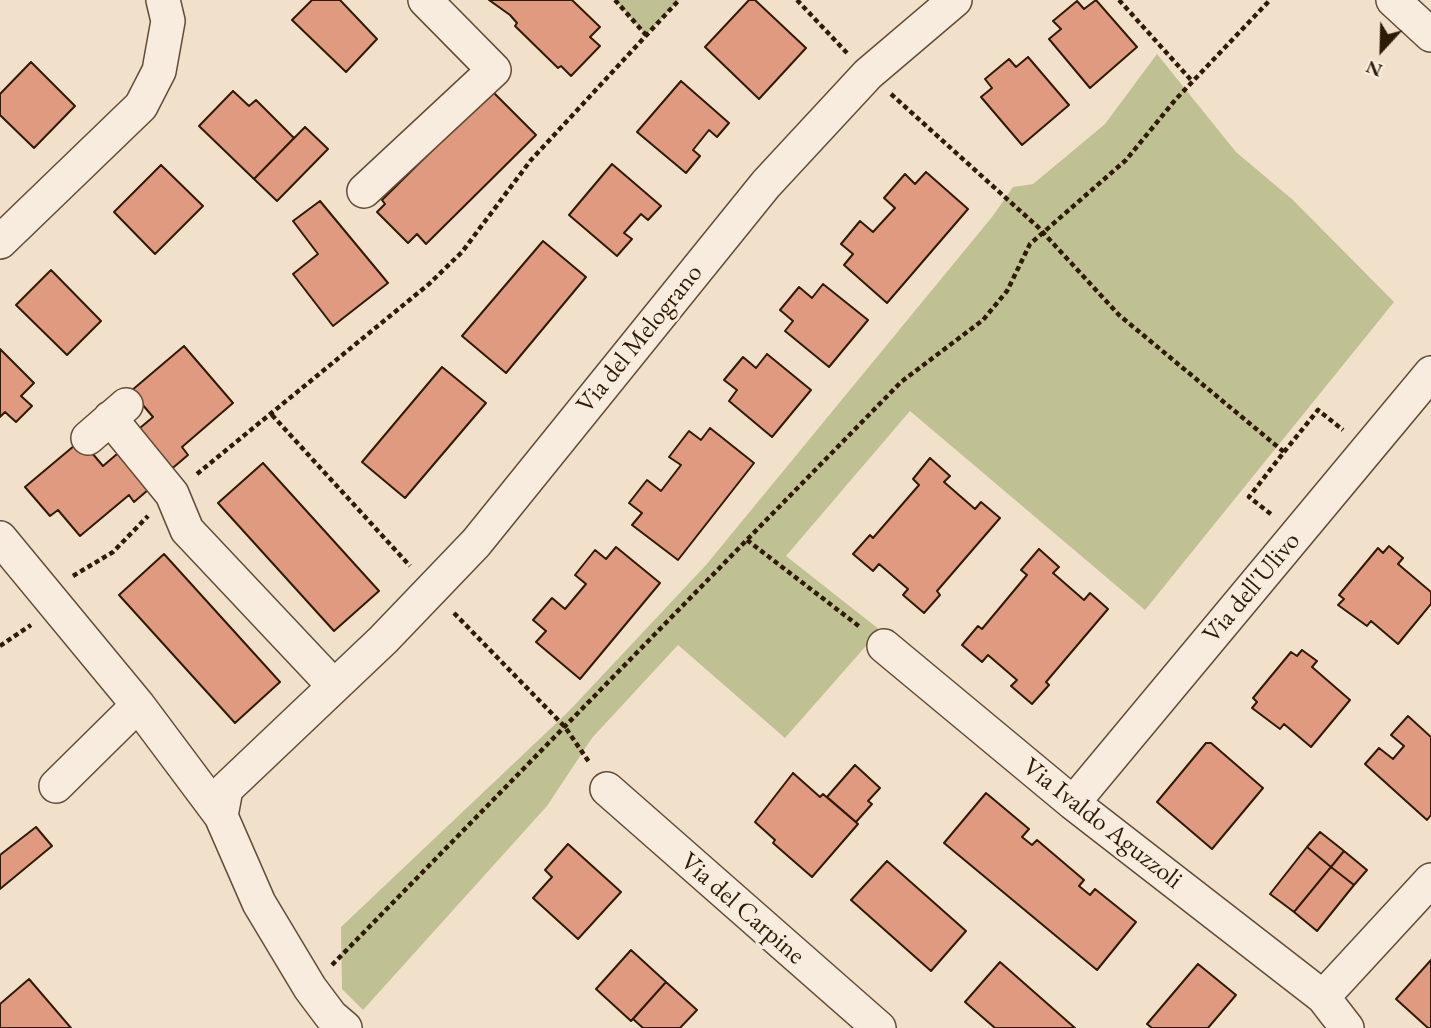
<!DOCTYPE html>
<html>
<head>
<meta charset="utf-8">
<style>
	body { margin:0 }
	#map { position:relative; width:1431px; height:1028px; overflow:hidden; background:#f2e1ca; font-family:"EB Garamond",serif }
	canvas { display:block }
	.north { position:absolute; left:1347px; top:14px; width:70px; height:70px; -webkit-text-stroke:5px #f7ecdd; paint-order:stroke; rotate:202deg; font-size:19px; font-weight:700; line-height:28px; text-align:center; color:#2f1a06 }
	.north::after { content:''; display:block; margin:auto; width:24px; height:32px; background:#2f1a06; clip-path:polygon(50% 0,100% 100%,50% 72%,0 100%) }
</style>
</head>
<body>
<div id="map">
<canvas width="1431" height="1028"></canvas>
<div class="north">N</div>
</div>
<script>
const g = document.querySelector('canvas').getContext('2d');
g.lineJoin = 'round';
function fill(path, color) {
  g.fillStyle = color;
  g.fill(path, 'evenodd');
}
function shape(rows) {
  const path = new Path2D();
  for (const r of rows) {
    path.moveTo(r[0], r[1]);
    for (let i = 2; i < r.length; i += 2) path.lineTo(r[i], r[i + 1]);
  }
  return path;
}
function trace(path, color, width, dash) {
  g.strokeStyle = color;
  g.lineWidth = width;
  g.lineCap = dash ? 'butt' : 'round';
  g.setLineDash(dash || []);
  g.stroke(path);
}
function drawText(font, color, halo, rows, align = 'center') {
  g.font = font + ' "EB Garamond",serif';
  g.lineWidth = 6;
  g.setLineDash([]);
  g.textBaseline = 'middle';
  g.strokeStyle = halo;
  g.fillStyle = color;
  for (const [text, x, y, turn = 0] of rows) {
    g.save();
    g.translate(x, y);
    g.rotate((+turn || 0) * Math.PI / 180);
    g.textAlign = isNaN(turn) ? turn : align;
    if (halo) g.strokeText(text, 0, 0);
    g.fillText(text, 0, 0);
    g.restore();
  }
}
const green = shape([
	[615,0,679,0,646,35],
	[1157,54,1236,152,1293,200,1394,302,1145,610,910,411,786,556,880,630,785,738,678,645,592,738,547,806,363,1010,342,989,341,927,568,712,706,565,992,217,1013,187,1033,184,1105,124]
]);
const building = shape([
	[312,0,340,0,377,39,346,72,292,20,312,0],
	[489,0,572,0,600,27,590,37,600,46,571,76,561,66,558,68,515,26,517,23,510,15,489,0],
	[749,0,755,0,806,48,759,99,705,47,749,0],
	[1096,0,1137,47,1090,88,1049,39,1061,29,1053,21,1077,1,1084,9,1096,0],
	[1028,57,1069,105,1022,145,981,97,992,88,985,79,1009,59,1016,67,1028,57],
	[31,62,75,106,34,148,0,115,0,94,31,62],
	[681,81,729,123,717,137,709,130,693,150,700,156,686,173,637,132,681,81],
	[233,91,249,106,256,100,294,138,254,179,199,126,233,91],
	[492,91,536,135,426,244,417,234,408,243,377,212,385,204,382,200,492,91],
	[305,127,328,149,277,201,254,179,305,127],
	[612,164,661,206,648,220,641,214,624,233,632,239,617,256,569,215,612,164],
	[161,165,203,206,155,254,114,212,161,165],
	[926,172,968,209,887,303,844,265,853,254,841,244,860,221,873,232,895,208,884,198,905,174,915,184,926,172],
	[320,201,388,283,333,326,293,274,318,254,293,221,320,201],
	[543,241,586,277,506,373,462,336,543,241],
	[51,270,101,321,67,355,16,305,51,270],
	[823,284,868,320,829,367,785,331,793,321,780,310,799,287,812,298,823,284],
	[184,346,233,403,182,447,188,455,168,472,134,433,153,417,131,391,184,346],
	[0,349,34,383,21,396,32,406,16,422,5,412,0,417,0,349],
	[767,354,811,390,772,437,729,401,737,390,724,380,743,357,756,368,767,354],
	[442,367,486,403,405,498,362,462,442,367],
	[710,428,754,463,678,560,632,525,642,513,629,503,647,480,661,491,681,465,669,457,689,431,701,440,710,428],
	[81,440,103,466,124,448,155,484,134,502,129,495,80,536,58,510,50,516,25,487,81,440],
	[930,458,950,476,944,482,975,509,981,502,1000,518,937,591,940,595,924,613,903,595,908,589,879,564,873,571,853,554,870,535,873,538,919,485,913,479,930,458],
	[263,463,379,591,334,631,218,503,263,463],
	[1389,546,1403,558,1398,564,1431,592,1431,604,1398,644,1371,621,1367,626,1338,605,1344,599,1339,595,1378,548,1383,553,1389,546],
	[616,547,660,583,580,679,536,642,546,631,533,620,552,598,565,609,586,584,575,575,595,550,606,559,616,547],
	[1039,549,1059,567,1053,573,1084,600,1090,593,1108,609,1046,682,1049,685,1032,704,1011,686,1017,680,988,655,982,662,962,645,978,626,982,629,1027,575,1021,570,1039,549],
	[164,554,280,682,235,723,119,595,164,554],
	[1302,650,1317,661,1312,667,1350,700,1311,747,1284,724,1280,729,1252,708,1257,702,1253,698,1291,652,1297,656,1302,650],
	[1408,716,1431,737,1431,815,1427,820,1365,764,1379,748,1393,759,1404,746,1391,735,1408,716],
	[1206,743,1211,743,1263,788,1212,849,1157,802,1206,743],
	[855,765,880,788,868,801,872,804,856,822,827,797,855,765],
	[793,773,820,797,823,794,858,824,812,877,773,843,775,840,755,822,793,773],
	[986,793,1029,829,1022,837,1032,845,1037,840,1084,880,1079,886,1090,895,1095,889,1136,922,1097,970,944,843,986,793],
	[36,827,52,846,0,889,0,855,36,827],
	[1320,832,1344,851,1331,867,1307,847,1320,832],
	[568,844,621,892,578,939,533,898,552,877,545,870,568,844],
	[1307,847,1331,867,1294,912,1270,894,1307,847],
	[1344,851,1367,870,1354,885,1331,867,1344,851],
	[887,861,966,931,931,971,851,900,887,861],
	[1331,867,1354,885,1317,931,1294,912,1331,867],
	[631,950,666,982,631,1021,596,989,631,950],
	[1431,960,1431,1028,1428,1028,1396,999,1431,960],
	[1000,962,1075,1028,995,1028,965,1002,1000,962],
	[1198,964,1236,995,1208,1028,1152,1028,1147,1024,1198,964],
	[29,979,71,1028,0,1028,0,1004,29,979],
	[666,982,697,1010,680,1028,643,1028,633,1019,666,982]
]);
const path = shape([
	[615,0,646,35],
	[797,0,847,53],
	[1119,0,1192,81],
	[891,94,1038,227,1119,315,1284,452,1249,497,1272,515],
	[272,415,410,566],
	[1284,452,1318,410,1343,430],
	[197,474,429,284,462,252,531,160,679,0],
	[747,540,860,627],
	[73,576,113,552,148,516],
	[454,613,565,727,589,762],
	[0,646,31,625],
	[332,965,901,382,983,320,1007,291,1030,244,1126,160,1176,99,1270,0]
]);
const minor = shape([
	[1393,0,1431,35],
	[364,191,494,70,425,0],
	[0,242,141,106,159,71,168,21,163,0],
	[110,418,172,494,187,530,333,685],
	[88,438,126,405],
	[0,538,138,705,221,816],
	[884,646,1073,803,1323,997,1347,1028],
	[56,786,138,705],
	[607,789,879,1028],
	[1073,803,1431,373],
	[1323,997,1431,880],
	[345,1028,331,1016,310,988,259,903,221,816,226,789,383,640,476,543,766,184,868,74,955,0]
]);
const streetNames = [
	["Via del Melograno",640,339,-51],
	["Via dell'Ulivo",1252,588,-50],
	["Via Ivaldo Aguzzoli",1102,824,38],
	["Via del Carpine",742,909,41]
];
fill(green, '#c0c193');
fill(building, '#df9a7f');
trace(building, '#2f1a06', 2);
trace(minor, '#604c37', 36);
trace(path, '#2f1a06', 4.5, [5, 3.5]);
trace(minor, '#f7ecdd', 33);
drawText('26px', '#2f1a06', '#f7ecdd', streetNames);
</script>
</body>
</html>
